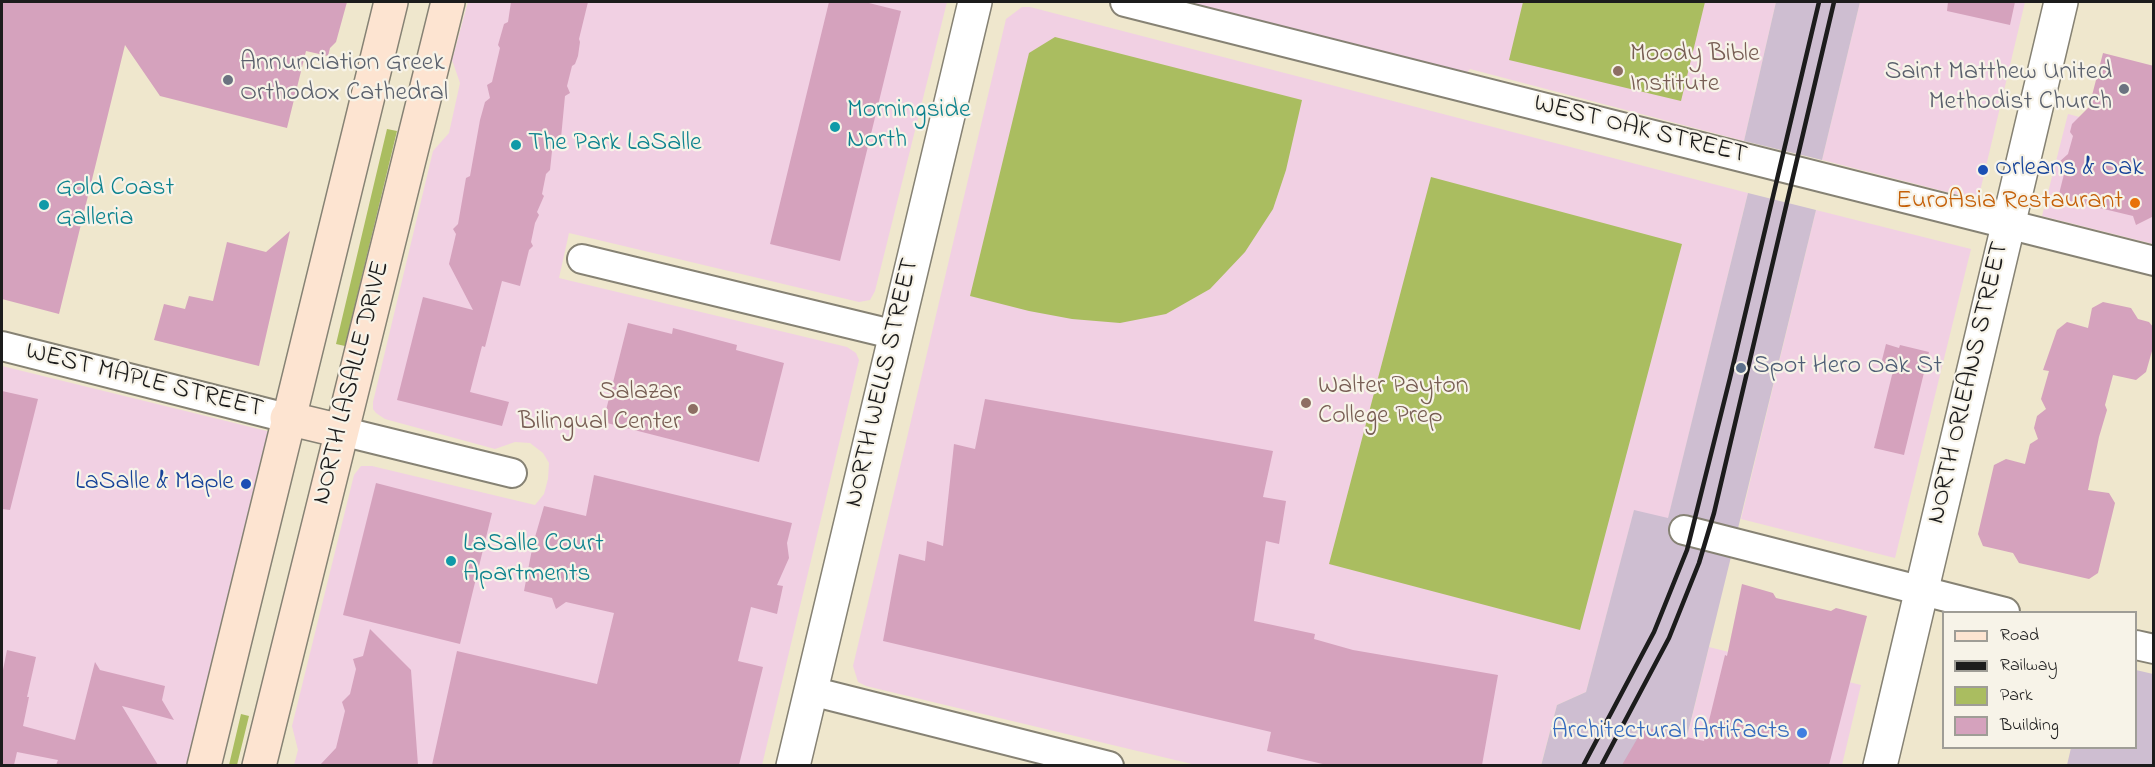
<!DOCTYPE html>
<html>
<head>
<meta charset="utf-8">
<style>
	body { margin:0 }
	#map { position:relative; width:2155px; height:767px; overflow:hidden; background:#efe7cd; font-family:"Indie Flower",sans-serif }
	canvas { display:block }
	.frame { position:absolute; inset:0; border:3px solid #1c1c1c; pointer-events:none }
	.legend { position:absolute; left:1942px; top:611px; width:195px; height:138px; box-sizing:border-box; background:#f7f3e8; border:2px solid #9f9d96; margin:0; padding:8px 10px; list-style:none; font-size:18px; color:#1c1c1c }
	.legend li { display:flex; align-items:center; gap:12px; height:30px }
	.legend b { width:30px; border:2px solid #9f9d96 }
</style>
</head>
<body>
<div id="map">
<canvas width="2155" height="767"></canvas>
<div class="frame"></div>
<ul class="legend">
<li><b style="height:8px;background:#fde4d1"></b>Road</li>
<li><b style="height:8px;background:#1c1c1c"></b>Railway</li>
<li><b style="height:16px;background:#aabd60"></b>Park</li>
<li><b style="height:16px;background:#d5a2bd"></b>Building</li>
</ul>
</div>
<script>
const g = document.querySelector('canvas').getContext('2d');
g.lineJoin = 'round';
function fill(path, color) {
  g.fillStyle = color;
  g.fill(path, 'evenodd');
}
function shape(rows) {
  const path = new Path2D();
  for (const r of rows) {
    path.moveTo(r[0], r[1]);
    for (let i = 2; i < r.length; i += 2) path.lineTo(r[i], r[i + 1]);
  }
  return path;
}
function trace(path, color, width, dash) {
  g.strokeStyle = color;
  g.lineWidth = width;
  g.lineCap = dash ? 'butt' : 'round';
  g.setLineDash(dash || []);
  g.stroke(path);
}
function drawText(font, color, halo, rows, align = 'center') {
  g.font = font + ' "Indie Flower",sans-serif';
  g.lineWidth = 4.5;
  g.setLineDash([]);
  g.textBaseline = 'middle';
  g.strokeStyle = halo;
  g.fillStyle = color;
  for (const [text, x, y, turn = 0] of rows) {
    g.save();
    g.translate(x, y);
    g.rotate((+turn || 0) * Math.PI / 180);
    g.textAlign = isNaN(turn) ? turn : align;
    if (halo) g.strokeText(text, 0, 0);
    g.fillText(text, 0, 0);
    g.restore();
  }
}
const built = shape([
	[468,2,947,2,875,291,870,300,859,302,569,233,559,278,847,347,856,353,859,360,762,765,294,765,298,750,292,726,354,475,361,466,372,466,535,505,544,494,548,479,549,463,543,453,530,443,515,442,495,449,385,419,376,413,373,409,373,402,433,151,449,133,460,83,452,60],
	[1167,2,1776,2,1744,141,1470,69,1466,74],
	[1860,2,2025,2,1978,200,1822,160],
	[1022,7,1030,7,1748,193,1668,519,1634,511,1586,692,1557,705,1541,765,1196,765,866,686,858,682,853,666,1006,19],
	[2068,114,2153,136,2153,244,2042,216],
	[1816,210,1971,249,1895,558,1741,519],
	[2,366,271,432,189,765,2,766],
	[1709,647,1861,685,1842,765,1680,766]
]);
const industrial = shape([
	[1776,2,1860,2,1822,160,1744,141],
	[1748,193,1816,210,1680,765,1541,766,1557,705,1586,692,1634,510,1668,518],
	[2136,670,2153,674,2153,765,2067,765,2071,748,2136,748]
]);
const green = shape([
	[1523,2,1705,2,1681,101,1509,60],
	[1055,37,1302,100,1286,170,1273,209,1245,252,1210,289,1166,314,1120,323,1072,319,1029,311,970,296,1029,53],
	[387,129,397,131,345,346,336,344],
	[1431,177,1682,244,1580,630,1329,564],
	[241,714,249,716,237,765,229,765]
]);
const building = shape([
	[2,2,347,2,336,42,330,48,328,56,306,51,287,128,160,96,125,45,59,314,2,299],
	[511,2,588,2,579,39,580,42,578,56,575,64,572,66,567,86,570,93,565,96,561,138,557,140,556,148,552,151,550,170,546,174,542,194,544,196,537,212,539,215,535,223,531,242,533,246,529,250,520,286,502,281,485,347,482,346,470,392,509,402,502,426,397,400,423,297,473,310,449,264,456,234,453,229,458,224,466,178,470,176,480,120,485,102,490,98,487,85,492,82,500,48,498,45,504,24,508,22],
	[829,2,865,2,901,11,840,261,770,244],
	[1948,2,2015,2,2010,25,1947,11],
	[2103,53,2154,66,2154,216,2136,225,2133,216,2058,198,2065,170,2058,163,2068,154,2073,136,2070,132,2072,124,2089,107],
	[290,231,259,366,154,340,164,304,185,309,189,296,213,301,227,242,266,252],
	[2103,302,2131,308,2138,319,2149,322,2154,328,2154,344,2146,372,2136,380,2113,375,2105,405,2107,410,2099,437,2088,490,2109,493,2115,503,2098,573,2089,579,2019,563,2013,553,1983,546,1978,534,1994,465,2006,459,2025,464,2030,444,2038,439,2034,428,2037,416,2046,409,2041,399,2049,371,2043,370,2057,330,2067,322,2088,328,2092,308],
	[628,323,672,334,673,328,737,345,736,350,784,363,759,462,603,422],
	[1886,344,1899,348,1900,345,1929,352,1904,455,1874,448,1893,371,1880,368],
	[2,391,38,399,10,510,2,509],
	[985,399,1273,451,1263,497,1286,501,1279,544,1266,541,1254,621,1315,634,1314,639,1353,650,1498,675,1482,765,1327,765,1267,751,1271,732,883,641,899,554,925,561,927,541,943,546,954,444,975,449],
	[594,475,792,523,787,543,789,558,777,585,783,586,777,614,751,607,738,661,763,667,739,765,432,765,457,651,597,684,614,613,566,602,556,609,552,598,524,591,533,544,544,506,586,516],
	[376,483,492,513,460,644,343,615],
	[1742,584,1773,593,1776,598,1831,611,1836,608,1867,616,1829,765,1622,765,1644,727,1704,741,1725,655,1727,656],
	[370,629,411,670,418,765,320,765,336,748,345,711,342,702,350,694,356,669,353,659,363,656],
	[7,650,36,657,27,697,29,697,23,726,75,740,95,662,100,670,165,686,162,700,174,720,122,706,158,765,56,765,58,760,17,752,14,765,2,765,2,675]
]);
const minor = shape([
	[1125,2,2154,261],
	[582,259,896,335],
	[2,346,287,418],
	[341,431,512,473],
	[1684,530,2005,612],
	[2136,645,2154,649],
	[811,691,1109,766]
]);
const tertiary = shape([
	[793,766,975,2],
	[1880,766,2061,2]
]);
const secondary = shape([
	[287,418,341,431],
	[204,766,391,2],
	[259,766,448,2]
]);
const rail = shape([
	[1583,766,1654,632,1687,550,1730,378,1819,2],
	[1601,766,1669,638,1699,563,1714,513,1834,2]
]);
const markers = [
	[1618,71,6,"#8d6e63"],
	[228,80,6,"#6b7280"],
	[2124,89,6,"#6b7280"],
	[835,127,6,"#0f9aa8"],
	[516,145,6,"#0f9aa8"],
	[1983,170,6,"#1a4fb4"],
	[2135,203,6,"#e8710a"],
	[44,205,6,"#0f9aa8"],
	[1741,368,6,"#5c6f8a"],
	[1306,403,6,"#8d6e63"],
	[693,409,6,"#8d6e63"],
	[246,484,6,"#1a4fb4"],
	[451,561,6,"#0f9aa8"],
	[1802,733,6,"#3f7fe0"]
];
const educationNames = [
	["Moody Bible",1630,56],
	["Institute",1630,86],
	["Walter Payton",1318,388],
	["College Prep",1318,418],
	["Salazar",681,394,"right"],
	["Bilingual Center",681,424,"right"]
];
const worshipNames = [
	["Annunciation Greek",240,65],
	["Orthodox Cathedral",240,95],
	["Saint Matthew United",2112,74,"right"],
	["Methodist Church",2112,104,"right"]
];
const cultureNames = [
	["Morningside",847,112],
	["North",847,142],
	["The Park LaSalle",528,145],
	["Gold Coast",56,190],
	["Galleria",56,220],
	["LaSalle Court",463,546],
	["Apartments",463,576]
];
const streetNames = [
	["WEST OAK STREET",1640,131,14],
	["WEST MAPLE STREET",144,382,14],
	["NORTH LASALLE DRIVE",353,383,-76],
	["NORTH WELLS STREET",884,383,-77],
	["NORTH ORLEANS STREET",1970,383,-77]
];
const transitNames = [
	["Orleans & Oak",1995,170],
	["LaSalle & Maple",234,484,"right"]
];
const foodNames = [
	["EuroAsia Restaurant",2123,203]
];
const serviceNames = [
	["Spot Hero Oak St",1753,368]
];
const shopNames = [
	["Architectural Artifacts",1790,733]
];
fill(built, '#f1d0e3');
fill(industrial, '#cebed1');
fill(green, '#aabd60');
fill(building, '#d5a2bd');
trace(minor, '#868274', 32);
trace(tertiary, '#868274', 36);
trace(secondary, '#868274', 36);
trace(minor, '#fff', 28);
trace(tertiary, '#fff', 33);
trace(secondary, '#fde4d1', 33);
trace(rail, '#1c1c1c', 4.5);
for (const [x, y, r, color] of markers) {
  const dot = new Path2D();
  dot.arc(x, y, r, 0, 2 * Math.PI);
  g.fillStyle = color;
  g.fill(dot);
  trace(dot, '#f7f3e8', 2);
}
drawText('26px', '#785e54', '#f7f3e8', educationNames, 'left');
drawText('26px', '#5b616d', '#f7f3e8', worshipNames, 'left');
drawText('26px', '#0d838f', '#f7f3e8', cultureNames, 'left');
drawText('26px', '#1c1c1c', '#f7f3e8', streetNames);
drawText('26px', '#164399', '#f7f3e8', transitNames, 'left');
drawText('26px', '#c56008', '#f7f3e8', foodNames, 'right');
drawText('26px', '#4e5e75', '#f7f3e8', serviceNames, 'left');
drawText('26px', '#366cbe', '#f7f3e8', shopNames, 'right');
</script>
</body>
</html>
